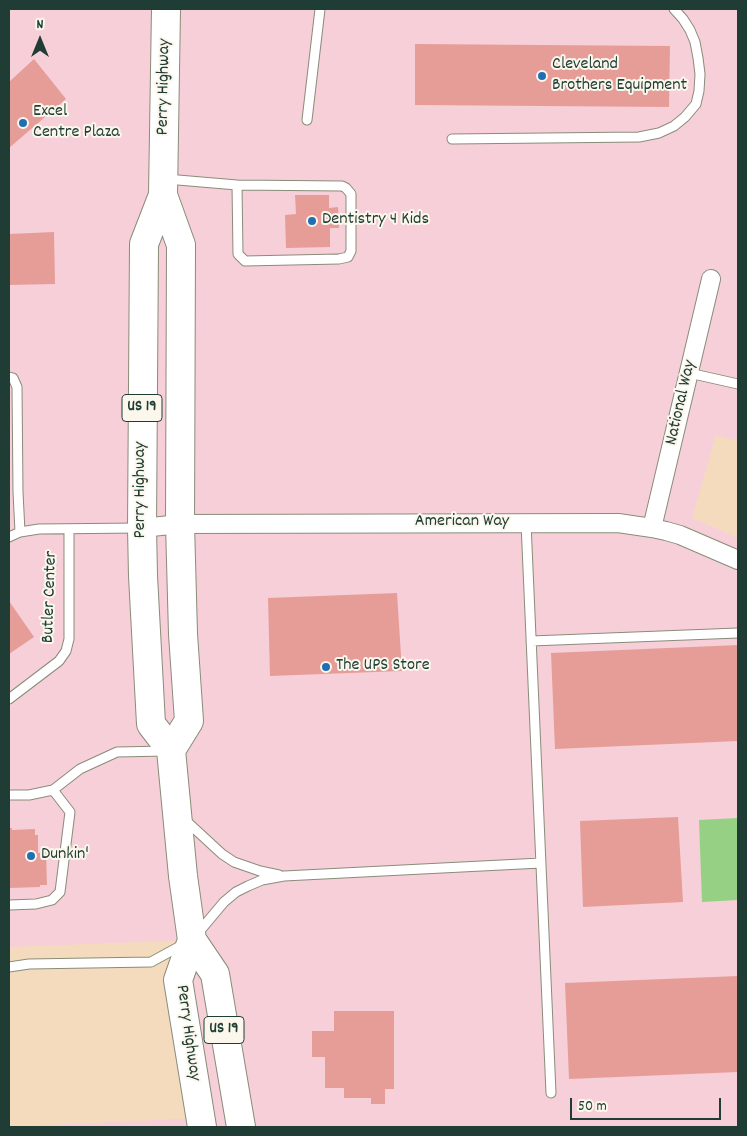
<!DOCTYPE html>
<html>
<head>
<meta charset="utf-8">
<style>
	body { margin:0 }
	#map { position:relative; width:747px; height:1136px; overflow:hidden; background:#f4dbbe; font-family:Dekko,sans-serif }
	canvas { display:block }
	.frame { position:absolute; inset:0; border:10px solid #1f3d34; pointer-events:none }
	.north { position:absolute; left:15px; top:15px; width:50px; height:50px; -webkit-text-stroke:4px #fbf7ec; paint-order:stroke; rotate:0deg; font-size:14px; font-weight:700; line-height:20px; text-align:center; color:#1f3d34 }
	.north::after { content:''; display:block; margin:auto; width:18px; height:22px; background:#1f3d34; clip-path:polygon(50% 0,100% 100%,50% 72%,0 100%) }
	.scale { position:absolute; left:570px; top:1098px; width:151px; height:22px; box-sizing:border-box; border:2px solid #1f3d34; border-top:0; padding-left:6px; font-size:15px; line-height:18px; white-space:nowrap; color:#1f3d34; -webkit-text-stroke:4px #fbf7ec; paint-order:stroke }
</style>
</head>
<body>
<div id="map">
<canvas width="747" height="1136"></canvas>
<div class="frame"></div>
<div class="north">N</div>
<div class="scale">50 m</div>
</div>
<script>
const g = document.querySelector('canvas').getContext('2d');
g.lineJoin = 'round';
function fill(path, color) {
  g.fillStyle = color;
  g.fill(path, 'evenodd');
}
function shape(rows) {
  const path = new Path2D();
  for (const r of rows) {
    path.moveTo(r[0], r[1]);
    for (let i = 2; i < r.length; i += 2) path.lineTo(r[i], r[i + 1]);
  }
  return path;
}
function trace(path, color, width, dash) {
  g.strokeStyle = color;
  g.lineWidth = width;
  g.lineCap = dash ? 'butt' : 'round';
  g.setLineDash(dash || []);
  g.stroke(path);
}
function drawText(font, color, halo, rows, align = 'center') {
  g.font = font + ' Dekko,sans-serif';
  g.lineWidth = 4;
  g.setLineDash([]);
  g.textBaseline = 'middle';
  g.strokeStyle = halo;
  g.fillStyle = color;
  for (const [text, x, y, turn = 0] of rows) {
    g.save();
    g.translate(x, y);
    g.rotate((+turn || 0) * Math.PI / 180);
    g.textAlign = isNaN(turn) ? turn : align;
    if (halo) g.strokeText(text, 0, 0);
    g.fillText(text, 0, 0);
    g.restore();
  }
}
const built = shape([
	[9,9,738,9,738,441,716,435,692,518,738,538,738,1127,9,1127,200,1118,178,980,192,940,9,947]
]);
const green = shape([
	[738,818,738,900,702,902,699,820]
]);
const building = shape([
	[415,44,670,46,669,107,415,105],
	[34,59,66,99,9,148,9,82],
	[295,195,329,195,329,208,338,207,339,228,330,228,330,247,286,248,285,215,296,214],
	[54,232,55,284,9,285,9,234],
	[397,593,402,671,270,676,268,598],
	[9,601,34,637,9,654],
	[738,645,738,741,555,749,551,653],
	[678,817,683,902,583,907,580,821],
	[9,828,12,828,12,830,35,829,35,835,38,835,38,853,46,852,47,885,40,885,40,887,9,888],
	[738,976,738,1072,569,1079,565,983],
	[334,1011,394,1011,394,1089,385,1089,385,1104,371,1104,371,1098,344,1098,344,1088,325,1088,325,1057,312,1057,312,1031,334,1031]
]);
const service = shape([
	[307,120,320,9],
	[452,139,639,137,659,133,674,126,685,117,696,104,699,91,700,74,698,58,695,42,690,30,683,19,674,9],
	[166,179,237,185,342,186,346,188,351,194,351,251,348,257,339,259,245,261,238,254,237,185],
	[689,373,738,384],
	[9,377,13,378,17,387,18,492,20,532],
	[526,523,551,1093],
	[9,537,20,532,39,529,140,528],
	[531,641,738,633],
	[9,699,59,661,66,651,69,639,69,529],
	[9,795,29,795,53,790,80,769,117,752,166,751],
	[183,818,222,854,234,862,260,871,279,875],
	[9,905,36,904,52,900,60,892,70,812,53,790],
	[198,933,224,902,236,892,248,886,262,880,284,876,541,863],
	[9,967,29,964,151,962,184,944]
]);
const minor = shape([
	[142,528,180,524,618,523,652,528,666,531,680,535,738,560],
	[652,528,711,279]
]);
const primary = shape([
	[166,9,163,195,144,244,142,528,143,576,151,724,171,750,183,876,192,940,215,974,241,1127],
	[163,195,181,245,180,524,183,634,189,721,171,750],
	[192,940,178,980,202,1127]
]);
const markers = [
	[542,76,5,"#1f6fb2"],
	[23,123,5,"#1f6fb2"],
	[312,221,5,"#1f6fb2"],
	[326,667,5,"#1f6fb2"],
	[31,856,5,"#1f6fb2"]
];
const shields = [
	[142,408,40],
	[224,1030,40]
];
const shieldNames = [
	["US 19",142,408],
	["US 19",224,1030]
];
const poiNames = [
	["Cleveland",552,66],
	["Brothers Equipment",552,87],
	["Excel",33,113],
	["Centre Plaza",33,134],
	["Dentistry 4 Kids",322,221],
	["The UPS Store",336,667],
	["Dunkin'",41,856]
];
const streetNames = [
	["Perry Highway",165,87,-89],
	["National Way",682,403,-77],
	["Perry Highway",142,490,-90],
	["American Way",462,523],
	["Butler Center",51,597,-88],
	["Perry Highway",187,1033,82]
];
fill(built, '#f6cfd8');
fill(green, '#95d084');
fill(building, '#e69d98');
trace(service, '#8a8c79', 11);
trace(minor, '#8a8c79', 20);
trace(primary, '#8a8c79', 30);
trace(service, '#fff', 9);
trace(minor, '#fff', 18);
trace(primary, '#fff', 28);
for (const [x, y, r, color] of markers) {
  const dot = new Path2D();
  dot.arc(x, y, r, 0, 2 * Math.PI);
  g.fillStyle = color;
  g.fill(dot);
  trace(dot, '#fbf7ec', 2);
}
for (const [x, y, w] of shields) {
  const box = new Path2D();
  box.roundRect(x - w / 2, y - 13.5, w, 27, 4);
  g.fillStyle = '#fbf7ec';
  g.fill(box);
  trace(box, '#1f3d34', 1);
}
drawText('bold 16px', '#1f3d34', null, shieldNames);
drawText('18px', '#1f3d34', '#fbf7ec', poiNames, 'left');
drawText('18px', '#1f3d34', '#fbf7ec', streetNames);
</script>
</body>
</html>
